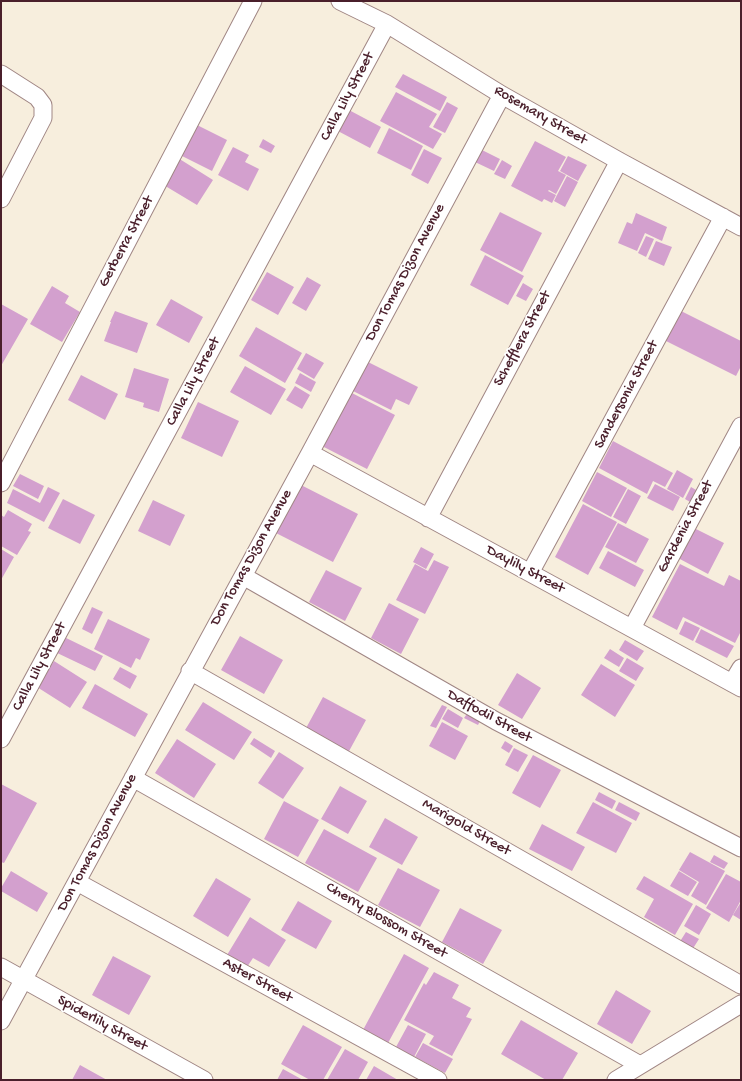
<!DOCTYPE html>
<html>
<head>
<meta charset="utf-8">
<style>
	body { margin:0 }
	#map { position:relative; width:742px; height:1081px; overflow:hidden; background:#f7eedd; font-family:"Gochi Hand",sans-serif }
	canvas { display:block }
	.frame { position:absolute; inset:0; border:2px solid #4a1f2b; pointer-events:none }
</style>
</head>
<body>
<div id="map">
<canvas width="742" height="1081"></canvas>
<div class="frame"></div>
</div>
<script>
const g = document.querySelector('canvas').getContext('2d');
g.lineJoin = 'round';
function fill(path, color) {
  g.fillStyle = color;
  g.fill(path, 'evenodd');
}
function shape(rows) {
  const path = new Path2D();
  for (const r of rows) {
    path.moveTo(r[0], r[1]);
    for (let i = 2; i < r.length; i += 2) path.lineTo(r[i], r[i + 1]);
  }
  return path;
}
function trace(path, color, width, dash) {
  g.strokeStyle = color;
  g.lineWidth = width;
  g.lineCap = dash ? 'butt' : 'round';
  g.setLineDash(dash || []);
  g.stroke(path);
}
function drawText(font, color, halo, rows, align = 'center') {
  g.font = font + ' "Gochi Hand",sans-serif';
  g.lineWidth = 3.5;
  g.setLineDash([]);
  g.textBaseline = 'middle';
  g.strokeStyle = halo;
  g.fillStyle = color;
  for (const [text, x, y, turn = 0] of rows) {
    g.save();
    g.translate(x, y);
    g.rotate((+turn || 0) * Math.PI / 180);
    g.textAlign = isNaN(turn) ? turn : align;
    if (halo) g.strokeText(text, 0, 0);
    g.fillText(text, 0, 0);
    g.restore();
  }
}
const building = shape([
	[403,74,447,97,440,111,395,87],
	[396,92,437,114,429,127,442,134,433,149,380,121],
	[447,102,458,108,445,133,433,127],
	[347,109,381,127,370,148,336,130],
	[195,124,227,140,212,171,180,155],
	[389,128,423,146,411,170,377,153],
	[263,139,275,146,271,153,259,147],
	[535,141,566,157,558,171,566,175,556,194,549,190,548,191,556,195,552,203,544,199,542,202,511,186],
	[233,147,249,155,245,162,259,169,248,191,218,175],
	[424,149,442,158,428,184,411,175],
	[482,150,500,159,494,171,475,162],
	[568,156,587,165,578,181,560,171],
	[178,158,213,180,197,205,162,184],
	[502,160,512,166,505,179,494,174],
	[567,176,578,182,565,207,554,201,557,195,560,197,557,195],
	[500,212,542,233,522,272,480,250],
	[636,213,667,227,662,241,645,233,637,251,618,243,627,222,632,224],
	[646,236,654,239,646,257,638,253],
	[656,241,672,247,664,266,648,259],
	[485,255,524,276,508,305,470,285],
	[267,272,294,287,278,315,251,300],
	[307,277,321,285,306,311,292,303],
	[523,283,533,289,526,301,516,296],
	[52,286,69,296,65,303,80,312,62,342,30,324],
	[171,299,203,317,189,343,156,325],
	[1,304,28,319,1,366],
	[115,311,148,323,137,353,104,341,111,322,110,322],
	[681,311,741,341,741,366,736,376,666,341],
	[256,327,302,353,285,383,239,356],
	[306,353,324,363,314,379,297,369],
	[364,360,418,387,409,405,396,399,391,410,349,389],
	[245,366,286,389,271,415,230,392],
	[134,368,169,379,159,412,143,407,144,403,125,397],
	[300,373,316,382,311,392,295,383],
	[81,375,118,394,105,420,68,400],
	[295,386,310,395,302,409,286,400],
	[346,390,395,415,367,469,318,444],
	[198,402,239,421,222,457,181,438],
	[613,441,673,473,665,487,653,481,647,494,599,468],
	[677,470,693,479,683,498,667,489],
	[597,472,627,488,611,517,582,501],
	[20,474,44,486,38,499,13,486],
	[299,484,358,514,333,562,274,532],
	[655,484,680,497,673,511,647,498],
	[48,487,60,493,44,522,7,503,13,489,40,503],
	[691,487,703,494,697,506,685,499],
	[628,489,641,496,626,524,613,517],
	[63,499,95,515,80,544,48,528],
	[153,500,185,515,170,546,138,531],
	[583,504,617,522,588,575,555,557],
	[8,510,32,524,28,531,31,532,17,555,1,546,1,515,4,517],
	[618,523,649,539,636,563,605,547],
	[694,528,724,543,708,574,678,558],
	[421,547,434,554,426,569,413,562],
	[1,549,14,557,1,580],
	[608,551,644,570,635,587,599,568],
	[434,560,449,567,425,614,396,600,415,564,428,571],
	[680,564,724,586,729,575,741,581,741,631,735,643,683,617,677,630,652,617],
	[326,570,362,588,345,621,309,602],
	[389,603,419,619,401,654,371,638],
	[92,607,103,612,92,634,82,629],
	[108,619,150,639,140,660,136,658,131,668,94,649],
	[685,621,700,628,693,641,679,634],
	[701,629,734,646,727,658,695,642],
	[60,635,103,656,95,671,53,651],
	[240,636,283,660,264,694,221,670],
	[625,640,644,651,637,661,619,650],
	[610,649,624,658,619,667,604,658],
	[627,658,644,668,636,681,619,671],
	[54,661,87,682,70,708,37,687],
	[601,664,635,685,615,717,581,695],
	[120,667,137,676,130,689,113,679],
	[517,673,541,688,522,719,498,705],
	[95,684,148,714,135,737,82,708],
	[323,697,366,720,348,753,305,730],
	[203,702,252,732,234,760,185,730],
	[442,705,447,707,436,728,430,726],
	[448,709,463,718,458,728,442,719],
	[469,711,482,717,478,725,464,718],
	[442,722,468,736,455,760,429,746],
	[254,738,275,751,271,758,250,744],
	[177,739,216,764,194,798,155,773],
	[505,741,513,746,509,753,501,748],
	[514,748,528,755,518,772,505,765],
	[279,752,304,768,283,799,258,783],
	[533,755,561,770,540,808,512,793],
	[1,784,37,803,4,863,1,862],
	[340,786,367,801,348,834,321,819],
	[599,792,616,801,612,809,595,800],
	[284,801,319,820,298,857,264,839],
	[593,802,632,823,616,853,576,833],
	[619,802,640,813,636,821,615,810],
	[385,818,418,837,402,865,369,847],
	[542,824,585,847,572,871,529,849],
	[324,829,377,858,358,892,305,863],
	[690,852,725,871,706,905,691,896,699,882,679,870],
	[714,855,728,863,724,869,710,862],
	[398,868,440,890,420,927,378,905],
	[11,871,48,893,37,912,1,891,1,888],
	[679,871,697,882,688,896,670,886],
	[726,874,741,882,741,900,729,922,706,908],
	[644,876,693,904,675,935,644,917,654,899,636,889],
	[216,878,251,899,228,937,193,916],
	[298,901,332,921,316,949,281,930],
	[741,902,741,920,733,915],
	[696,905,711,914,699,935,684,926],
	[460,908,502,930,483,964,442,942],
	[250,917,286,940,269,967,253,958,247,967,227,955],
	[686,932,699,939,692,950,679,943],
	[404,954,429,968,388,1043,363,1030],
	[113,956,151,976,129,1015,92,995],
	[434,972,459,985,452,998,471,1008,466,1017,472,1019,452,1056,429,1044,434,1036,404,1020,424,983,426,985],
	[616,990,651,1011,632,1044,597,1024],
	[521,1020,578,1053,562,1080,546,1080,501,1054],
	[303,1025,342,1047,323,1080,310,1080,281,1064],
	[408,1025,426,1034,414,1057,396,1047],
	[423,1043,453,1059,445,1073,415,1057],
	[345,1049,368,1062,358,1080,327,1080],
	[80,1065,107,1080,72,1080],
	[374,1066,398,1080,366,1080],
	[283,1069,303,1080,277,1080]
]);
const street = shape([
	[340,1,387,24,502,95,619,161,741,227],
	[1,74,37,97,43,105,43,118,1,199],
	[310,453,741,688],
	[1,483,253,1],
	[428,518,619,161],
	[530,573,723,217],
	[243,576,496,721,741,848],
	[632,628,741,426],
	[190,671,741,985],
	[732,683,741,668],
	[1,739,387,24],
	[133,778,640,1065],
	[77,882,438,1080],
	[1,967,204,1080],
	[1,1021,310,453,502,95],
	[616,1080,741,1004]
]);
const streetNames = [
	["Calla Lily Street",348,97,-62],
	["Rosemary Street",540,116,30],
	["Gerberra Street",127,242,-62],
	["Don Tomas Dizon Avenue",406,273,-62],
	["Schefflera Street",523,339,-62],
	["Calla Lily Street",194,382,-62],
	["Sandersonia Street",627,395,-62],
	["Gardenia Street",686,527,-62],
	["Don Tomas Dizon Avenue",252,558,-61],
	["Daylily Street",525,570,28],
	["Calla Lily Street",40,667,-62],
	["Daffodil Street",489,717,29],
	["Marigold Street",466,828,30],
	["Don Tomas Dizon Avenue",98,843,-62],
	["Cherry Blossom Street",386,921,30],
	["Aster Street",257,981,29],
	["Spiderlily Street",102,1024,29]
];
fill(building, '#d3a0ce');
trace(street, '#a08684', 19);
trace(street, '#fff', 17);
drawText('15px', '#4a1f2b', '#fff', streetNames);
</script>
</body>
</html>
